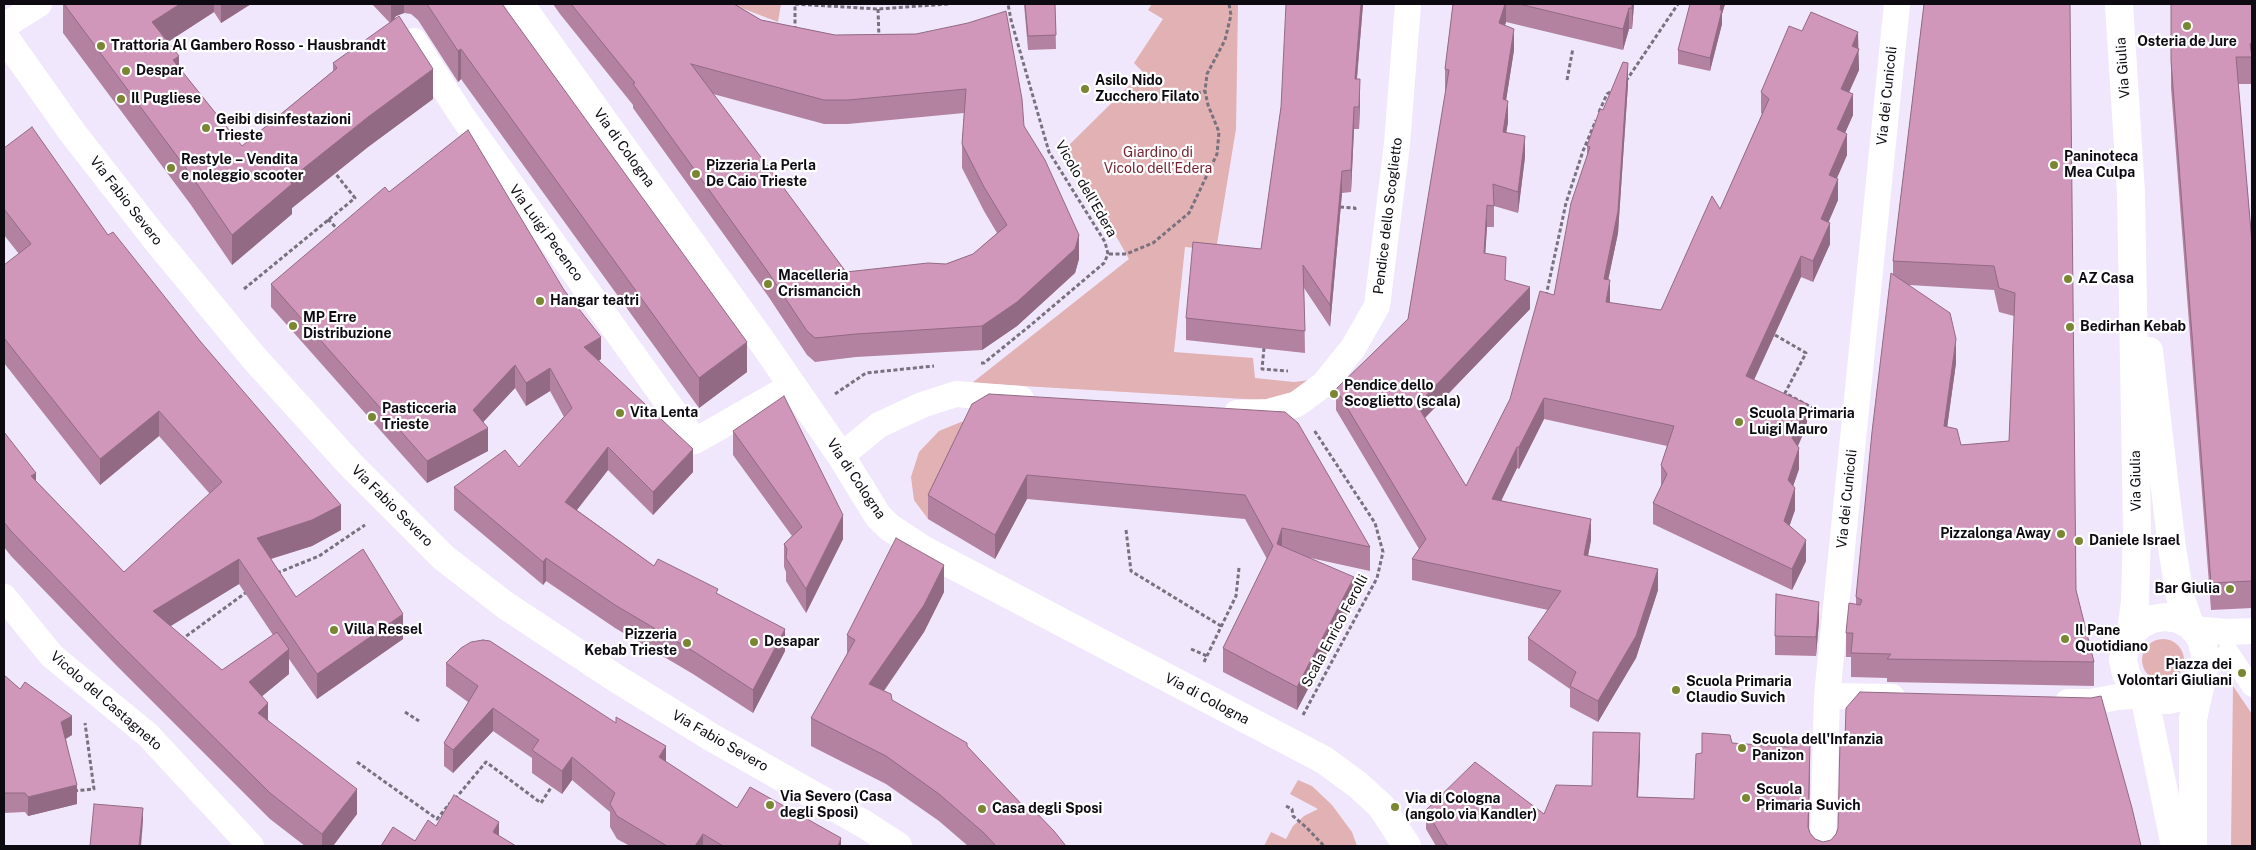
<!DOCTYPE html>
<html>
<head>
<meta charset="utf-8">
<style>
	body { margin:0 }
	#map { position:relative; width:2256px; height:850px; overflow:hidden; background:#f1e7fc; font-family:"Public Sans",sans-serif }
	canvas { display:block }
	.frame { position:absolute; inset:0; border:5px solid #0e0a11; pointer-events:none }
</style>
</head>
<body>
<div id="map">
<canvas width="2256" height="850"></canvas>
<div class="frame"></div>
</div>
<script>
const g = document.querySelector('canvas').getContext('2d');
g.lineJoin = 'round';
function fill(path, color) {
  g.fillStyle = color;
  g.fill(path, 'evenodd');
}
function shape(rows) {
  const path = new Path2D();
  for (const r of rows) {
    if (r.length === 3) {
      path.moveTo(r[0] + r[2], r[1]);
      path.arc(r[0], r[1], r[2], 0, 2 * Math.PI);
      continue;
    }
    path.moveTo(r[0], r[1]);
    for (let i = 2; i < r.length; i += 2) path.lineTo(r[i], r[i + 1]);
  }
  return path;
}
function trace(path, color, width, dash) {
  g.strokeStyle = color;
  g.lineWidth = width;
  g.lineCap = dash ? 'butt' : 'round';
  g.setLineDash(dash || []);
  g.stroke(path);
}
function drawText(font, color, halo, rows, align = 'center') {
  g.font = font + ' "Public Sans",sans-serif';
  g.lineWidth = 4.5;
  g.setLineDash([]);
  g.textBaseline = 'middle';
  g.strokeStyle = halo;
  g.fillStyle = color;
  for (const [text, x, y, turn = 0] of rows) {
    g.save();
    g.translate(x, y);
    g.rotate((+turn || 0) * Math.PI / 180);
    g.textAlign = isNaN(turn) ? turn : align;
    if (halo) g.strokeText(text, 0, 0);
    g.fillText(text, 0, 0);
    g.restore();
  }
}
const green = shape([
	[731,4,781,4,778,22],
	[1152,4,1238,4,1236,129,1216,250,1185,247,1174,352,1253,358,1255,378,1294,382,1310,380,1289,395,1261,400,972,383,1129,259,1066,148,1143,72,1134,63,1163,19,1148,10],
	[989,418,972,428,928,519,914,500,911,477,919,452,939,431,961,422],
	[2163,660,21],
	[2233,686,2252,714,2252,846,2231,846],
	[1298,780,1312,786,1332,805,1352,832,1357,846,1264,846,1271,832,1286,839,1293,826,1304,816,1318,809,1290,794]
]);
const path = shape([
	[878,9,879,38],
	[795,30,795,4,878,9,948,4],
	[1567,80,1573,48],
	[1626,81,1678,4],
	[1172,101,1205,91],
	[1599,112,1607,94,1613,90],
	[1340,207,1355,208,1355,212],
	[328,219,338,230],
	[1109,254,1126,254,1153,243,1189,213,1217,154,1219,132,1208,105,1205,91,1207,74,1225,40,1231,15,1229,4],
	[244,289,355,198,335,173],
	[1546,296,1566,203,1583,151,1596,120],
	[1775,335,1806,353,1785,393,1822,413,1822,409],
	[1264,348,1262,369,1288,371],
	[981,363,984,363,1032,324,1104,263,1108,254,1105,242,1049,152,1011,20,1008,4],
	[835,394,866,373,934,366],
	[1126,530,1131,571,1221,626],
	[277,573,319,556,365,525],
	[181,640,248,591],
	[1191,649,1207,656],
	[1204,662,1236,596,1239,568],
	[405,712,419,721],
	[1303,715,1377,578,1383,552,1375,523,1314,430],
	[357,762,437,819,450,803],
	[74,791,94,789,85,723],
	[455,799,486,762,541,803,552,786],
	[1286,806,1292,809,1293,816,1307,828,1324,846]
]);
const pedestrian = shape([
	[2228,651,2252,687]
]);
const minor = shape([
	[4,26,39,4],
	[414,41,462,116,695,441,793,385],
	[1237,413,1268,412,1297,404,1324,384,1353,348,1377,306,1397,144,1408,4],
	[841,456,879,425,922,405,956,394,1021,399],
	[4,597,52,656,148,735,251,846],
	[2194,629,2226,632,2252,631],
	[1827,696,1892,697],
	[2068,702,2091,702,2117,697,2144,695],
	[1823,846,1827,696,1897,4]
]);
const tertiary = shape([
	[2119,4,2131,193,2137,529,2135,601,2131,634,2125,647,2123,660,2126,674,2133,686,2144,695,2155,699,2168,700,2181,697,2192,690,2200,680],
	[2149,351,2172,548,2180,596,2190,625,2201,638,2206,659,2193,719,2193,846],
	[2131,634,2140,625,2152,619,2165,617,2178,619,2190,625],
	[2144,695,2175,846]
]);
const secondary = shape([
	[520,4,761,340,841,456,878,516,889,527,924,550,1324,760,1358,785,1381,806,1407,846]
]);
const primary = shape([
	[4,36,72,132,154,237,254,358,350,464,444,558,505,605,614,677,711,737,864,824,898,846]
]);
const wall = shape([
	[63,4,251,4,221,23,214,12,168,42,179,68,242,146,333,71,333,63,390,23,372,4,502,4,747,372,699,408,461,79,458,82,418,20,411,14,404,13,396,16,394,20,433,99,368,147,292,208,292,214,232,265,191,205,63,33],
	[553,4,734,4,761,20,835,35,916,34,1024,126,1079,259,1075,273,1017,326,982,350,856,357,815,362,807,355,768,296,633,108,633,105,560,14],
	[713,94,824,124,848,124,964,113,962,144,962,168,984,211,997,233,973,254,946,264,846,272],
	[1024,4,1055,4,1056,49,1028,50],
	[1363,4,1357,79,1360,101,1359,129,1354,129,1351,192,1342,193,1330,327,1304,288,1305,353,1186,340,1186,318,1261,249,1281,107],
	[1453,4,1634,4,1632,29,1629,29,1623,50,1506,22,1505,25,1514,50,1506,100,1508,122,1506,132,1525,157,1518,213,1494,206,1494,227,1487,227,1485,253,1506,280,1530,309,1425,418,1466,486,1510,399,1554,295,1587,157,1587,146,1603,110,1628,84,1618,233,1608,280,1610,303,1661,310,1720,209,1762,114,1761,113,1761,92,1802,31,1858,49,1859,70,1849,92,1853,115,1845,133,1847,155,1837,178,1838,200,1828,222,1830,244,1813,282,1801,277,1754,380,1807,425,1798,446,1799,469,1793,486,1795,510,1789,526,1806,561,1792,590,1653,524,1653,503,1661,486,1661,465,1667,446,1544,419,1519,469,1517,468,1501,500,1591,540,1588,556,1658,590,1636,658,1598,722,1570,707,1570,689,1528,660,1528,638,1548,610,1412,580,1412,559,1419,549,1336,410,1336,389,1408,319,1446,90,1445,90,1445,69],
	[1690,4,1725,4,1722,14,1722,24,1710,71,1678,64,1678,50],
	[1924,4,2074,447,2076,590,2094,662,2094,686,1887,682,1887,678,1851,677,1851,657,1846,657,1846,633,1856,605,1856,597,1893,274,1893,261],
	[1909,285,1994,290,1999,312,2014,316,2009,441,1961,445,1947,427,1956,363],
	[2171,4,2252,4,2252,84,2238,84,2252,243,2252,608,2211,610,2171,88],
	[4,148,108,235,341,530,312,546,271,559,296,597,403,639,317,699,289,659,289,674,262,696,268,720,357,814,333,846,305,846,270,819,115,664,11,556,4,547,4,432,36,481,124,572,210,494,159,436,100,485,4,363,4,265,19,254,4,235],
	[239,584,273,635,222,670,170,626],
	[389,192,601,359,599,361,693,472,653,515,608,470,577,510,654,566,718,594,785,651,753,713,693,674,615,628,546,581,543,585,454,510,454,487,519,467,564,417,550,391,526,406,515,388,483,422,488,451,427,483,271,307,271,284],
	[1285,412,1370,547,1370,571,1306,557,1354,601,1297,710,1223,672,1223,648,1267,559,1245,519,1027,499,995,559,928,519,928,495],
	[733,431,843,539,806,613,786,581,786,572,784,567,784,544,792,536,733,455],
	[944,592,924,632,884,691,892,700,967,746,1026,809,1066,846,968,846,939,821,886,784,811,746,811,718,847,654,847,635],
	[1819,621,1816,656,1775,655,1775,636],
	[446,663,666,762,737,808,841,846,630,846,617,839,610,827,610,812,572,780,562,794,532,773,532,758,493,731,453,773,444,766,444,743,468,702,446,686],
	[4,675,72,735,66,739,77,804,28,816,25,812,4,813],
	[1732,743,1810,762,1809,829,1810,833,1815,839,1823,842,2141,846,1436,846,1426,829,1426,810,1544,814,1592,786,1640,753,1638,797,1694,799,1702,753]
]);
const shadedWall = shape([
	[180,4,214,4,214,12,152,52,152,22],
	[221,4,251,4,221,23],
	[391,4,404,4,404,13,396,16,391,24],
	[1361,4,1363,4,1355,100,1355,79],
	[1505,4,1506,4,1506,22,1499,44,1499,23],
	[1632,4,1634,4,1632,29],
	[1721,4,1725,4,1722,14,1722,24,1710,71,1710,58],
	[1629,8,1629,29,1623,50,1623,29],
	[1514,29,1514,50,1503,120,1503,99],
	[1858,32,1859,70,1841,110,1841,89,1852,46],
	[461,49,461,79,458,82,458,51],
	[179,56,179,86,173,60],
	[1628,63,1628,84,1618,233,1604,300,1604,279],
	[433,69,433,99,368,147,292,208,292,214,232,265,232,235,289,180,368,117],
	[1360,79,1360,101,1359,129,1359,107],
	[1853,94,1853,115,1837,151,1837,129],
	[1508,101,1508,122,1503,153,1503,132],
	[1354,107,1354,129,1351,192,1351,170],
	[1847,134,1847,155,1829,196,1829,175],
	[1525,136,1525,157,1518,213,1518,192],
	[1342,171,1342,193,1330,327,1330,305],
	[1838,179,1838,200,1821,240,1821,219],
	[1487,205,1487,227,1484,274,1484,253],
	[1830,223,1830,244,1813,282,1813,261],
	[1079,235,1079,259,1075,273,1017,326,982,350,982,326],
	[1801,256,1801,277,1746,397,1746,376],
	[1610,280,1610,301,1606,323,1606,302],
	[1530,287,1530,309,1417,426,1417,405],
	[601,337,601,359,584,370,584,347],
	[1956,339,1956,363,1944,450,1944,426],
	[747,342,747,372,699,408,699,378],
	[515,365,515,388,473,433,473,410],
	[550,368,550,391,526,406,526,383],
	[1544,398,1544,419,1519,469,1519,447],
	[1807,404,1807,425,1792,459,1792,438],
	[159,411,159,436,100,485,100,459],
	[488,428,488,451,427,483,427,461],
	[608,447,608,470,565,525,565,502],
	[1517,447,1517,468,1492,520,1492,499],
	[1799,448,1799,469,1788,501,1788,480],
	[693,449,693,472,653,515,653,492],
	[36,473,36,498,31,476],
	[1027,475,1027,499,995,559,995,535],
	[1795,488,1795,510,1784,542,1784,521],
	[341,505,341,530,312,546,257,563,257,538],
	[843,515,843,539,806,613,806,589],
	[1591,519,1591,540,1584,576,1584,555],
	[1282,528,1282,552,1277,544],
	[1806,540,1806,561,1792,590,1792,569],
	[546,558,546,581,543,585,543,562],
	[239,559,239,584,153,637,153,611],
	[944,565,944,592,924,632,869,712,869,684],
	[1658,569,1658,590,1636,658,1598,722,1598,701],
	[1354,577,1354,601,1297,710,1297,687],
	[1819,602,1819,621,1816,656,1816,637],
	[403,614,403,639,317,699,317,674],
	[785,629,785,651,753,713,753,690],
	[289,649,289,674,249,707,249,682],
	[268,703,268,728,258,713],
	[493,708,493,731,453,773,453,750],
	[72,716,72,735,61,741,61,722],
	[1640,733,1640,753,1637,816,1637,797],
	[1810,743,1810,762,1808,846,1808,827],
	[666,746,666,769,659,757],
	[572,757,572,780,562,794,562,771],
	[77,785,77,804,28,816,28,797],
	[357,789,357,814,333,846,322,846,322,834],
	[143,808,143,821,141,846,139,846],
	[499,822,499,845,493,832],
	[703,834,703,846,695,846],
	[841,838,841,846,838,846]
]);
const building = shape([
	[64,4,180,4,152,22,179,56,173,60,242,146,337,68,333,63,399,16,433,69,368,117,289,180,292,184,232,235,191,175,64,4],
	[427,4,502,4,747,342,699,378,461,49,458,51,427,4],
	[571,4,734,4,761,20,835,35,916,34,968,23,1006,11,1022,99,1024,126,1045,160,1079,235,1075,249,1017,302,982,326,856,334,815,338,807,331,768,272,633,84,635,83,571,4],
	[691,64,824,100,848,100,966,89,962,144,984,187,1007,225,973,254,946,264,928,263,846,272,769,168,691,64],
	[1025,4,1055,4,1056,35,1028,36,1025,4],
	[1286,4,1361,4,1355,79,1360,79,1359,107,1354,107,1351,170,1342,171,1330,305,1303,265,1305,331,1186,318,1193,242,1261,249,1281,107,1286,4],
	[1453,4,1505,4,1499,23,1514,29,1503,99,1508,101,1503,132,1525,136,1518,192,1493,184,1494,206,1487,205,1484,253,1506,257,1505,280,1530,287,1417,405,1466,486,1510,399,1540,291,1554,295,1571,203,1590,147,1587,146,1600,109,1603,110,1623,62,1628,63,1618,211,1604,279,1610,280,1606,302,1661,310,1712,196,1720,209,1769,99,1761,92,1789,26,1802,31,1811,12,1858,32,1852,46,1859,49,1841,89,1853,94,1837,129,1847,134,1829,175,1838,179,1821,219,1830,223,1813,261,1801,256,1746,376,1807,404,1792,438,1799,448,1788,480,1795,488,1784,521,1806,540,1792,569,1653,503,1667,474,1661,465,1674,426,1544,398,1519,447,1517,447,1492,499,1591,519,1584,555,1658,569,1636,636,1598,701,1570,686,1576,672,1528,638,1561,591,1412,559,1426,539,1336,389,1408,319,1449,70,1445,69,1453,4],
	[1519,4,1632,4,1632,8,1629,8,1623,29,1519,4],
	[1690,4,1721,4,1720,10,1722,10,1710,58,1678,50,1690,4],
	[1924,4,2070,4,2076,590,2094,662,1887,659,1891,654,1851,653,1853,633,1846,633,1849,603,1860,605,1862,600,1856,597,1872,432,1891,273,1950,313,1956,339,1944,426,1957,429,1961,445,2009,441,2015,293,1999,288,1994,266,1893,261,1924,4],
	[2171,4,2252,4,2252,43,2250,44,2252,57,2236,57,2252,243,2252,581,2211,583,2171,61,2171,4],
	[32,127,108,235,113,232,200,341,341,505,312,520,257,538,296,597,363,549,403,614,317,674,239,559,153,611,222,670,277,632,289,649,249,682,268,703,258,713,357,789,322,834,270,793,115,639,11,531,4,522,4,432,36,473,31,476,124,572,222,482,159,411,100,459,4,338,4,265,31,244,4,209,4,148,32,127],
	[468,130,564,290,601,337,584,347,693,449,653,492,608,447,565,502,654,566,658,559,718,589,716,593,785,629,753,690,693,651,615,605,546,558,543,562,454,487,505,450,519,467,572,408,550,368,526,383,515,365,473,410,488,428,427,461,271,284,385,187,389,192,468,130],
	[989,394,1285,412,1298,423,1370,547,1282,528,1277,544,1354,577,1297,687,1223,648,1273,546,1245,495,1027,475,995,535,928,495,972,404,989,394],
	[784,396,843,515,806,589,786,558,787,549,784,544,802,527,733,431,784,396],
	[896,538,944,565,924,605,869,684,891,694,892,700,967,743,967,746,1026,809,1030,806,1054,831,1066,846,996,846,984,833,939,794,886,756,811,718,855,640,847,635,896,538],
	[1776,594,1819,602,1816,637,1775,636,1776,594],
	[483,640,490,641,616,723,616,717,666,746,659,757,737,808,750,787,841,838,838,846,723,846,703,834,695,846,667,846,617,816,610,804,615,793,572,757,562,771,532,750,539,740,493,708,453,750,444,743,478,686,446,663,461,648,471,642,483,640],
	[4,675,20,689,25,682,72,716,61,722,77,785,28,797,25,793,4,793,4,675],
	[1860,692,2091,698,2101,696,2132,808,2141,846,1449,846,1446,844,1426,810,1475,762,1544,814,1556,785,1592,786,1593,732,1640,733,1637,797,1694,799,1696,754,1702,753,1702,733,1730,735,1732,743,1789,747,1790,744,1810,743,1808,827,1810,833,1815,839,1823,842,1831,840,1836,834,1838,828,1840,741,1845,740,1846,708,1860,692],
	[454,795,499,822,493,832,516,846,381,846,393,827,415,841,428,820,436,826,454,795],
	[94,804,143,808,139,846,90,846,94,804]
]);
const markers = [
	[2187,26,5,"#7b8633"],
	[101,46,5,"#7b8633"],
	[126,71,5,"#7b8633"],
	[1085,89,5,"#7b8633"],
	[121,99,5,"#7b8633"],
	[206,128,5,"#7b8633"],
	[2054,165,5,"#7b8633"],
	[171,168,5,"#7b8633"],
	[696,174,5,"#7b8633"],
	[2068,279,5,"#7b8633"],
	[768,284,5,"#7b8633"],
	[540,301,5,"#7b8633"],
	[293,326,5,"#7b8633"],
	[2070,327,5,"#7b8633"],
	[1334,394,5,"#7b8633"],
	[620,413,5,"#7b8633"],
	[372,417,5,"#7b8633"],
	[1739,422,5,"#7b8633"],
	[2061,534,5,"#7b8633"],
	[2079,541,5,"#7b8633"],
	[2230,589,5,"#7b8633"],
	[334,630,5,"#7b8633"],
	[2065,639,5,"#7b8633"],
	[754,642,5,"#7b8633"],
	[687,643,5,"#7b8633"],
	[2242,673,5,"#7b8633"],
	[1676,690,5,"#7b8633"],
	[1742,748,5,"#7b8633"],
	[1746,798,5,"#7b8633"],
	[770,805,5,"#7b8633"],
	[1395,807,5,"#7b8633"],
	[982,809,5,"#7b8633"]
];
const poiNames = [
	["Osteria de Jure",2187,42,"center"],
	["Trattoria Al Gambero Rosso - Hausbrandt",111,46],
	["Despar",136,71],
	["Asilo Nido",1095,81],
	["Zucchero Filato",1095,97],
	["Il Pugliese",131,99],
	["Geibi disinfestazioni",216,120],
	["Trieste",216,136],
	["Paninoteca",2064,157],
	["Mea Culpa",2064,173],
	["Restyle – Vendita",181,160],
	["e noleggio scooter",181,176],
	["Pizzeria La Perla",706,166],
	["De Caio Trieste",706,182],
	["Macelleria",778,276],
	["Crismancich",778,292],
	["AZ Casa",2078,279],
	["Hangar teatri",550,301],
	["MP Erre",303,318],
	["Distribuzione",303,334],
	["Bedirhan Kebab",2080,327],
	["Pendice dello",1344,386],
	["Scoglietto (scala)",1344,402],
	["Pasticceria",382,409],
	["Trieste",382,425],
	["Vita Lenta",630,413],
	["Scuola Primaria",1749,414],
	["Luigi Mauro",1749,430],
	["Pizzalonga Away",2051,534,"right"],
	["Daniele Israel",2089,541],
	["Bar Giulia",2220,589,"right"],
	["Villa Ressel",344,630],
	["Il Pane",2075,631],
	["Quotidiano",2075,647],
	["Pizzeria",677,635,"right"],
	["Kebab Trieste",677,651,"right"],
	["Desapar",764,642],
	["Piazza dei",2232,665,"right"],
	["Volontari Giuliani",2232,681,"right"],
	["Scuola Primaria",1686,682],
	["Claudio Suvich",1686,698],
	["Scuola dell'Infanzia",1752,740],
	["Panizon",1752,756],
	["Scuola",1756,790],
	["Primaria Suvich",1756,806],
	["Via Severo (Casa",780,797],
	["degli Sposi)",780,813],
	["Via di Cologna",1405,799],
	["(angolo via Kandler)",1405,815],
	["Casa degli Sposi",992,809]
];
const streetNames = [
	["Via Giulia",2123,68,-94],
	["Via dei Cunicoli",1887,96,-84],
	["Via di Cologna",624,148,54],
	["Vicolo dell'Edera",1086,189,60],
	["Via Fabio Severo",126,201,52],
	["Pendice dello Scoglietto",1388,216,-83],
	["Via Luigi Pecenco",546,233,54],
	["Via di Cologna",856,479,56],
	["Via Giulia",2136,481,-91],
	["Via dei Cunicoli",1847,499,-84],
	["Via Fabio Severo",392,506,45],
	["Scala Enrico Ferolli",1335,631,-62],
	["Via di Cologna",1207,699,28],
	["Vicolo del Castagneto",106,701,41],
	["Via Fabio Severo",720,741,30]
];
const parkNames = [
	["Giardino di",1158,153],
	["Vicolo dell’Edera",1158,169]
];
fill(green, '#e1b1b3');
trace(path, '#78727f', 3, [4, 2.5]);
trace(pedestrian, '#fff', 20);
trace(minor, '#fff', 26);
trace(tertiary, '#fff', 28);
trace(secondary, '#fff', 28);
trace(primary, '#fff', 28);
fill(wall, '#b382a1');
fill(shadedWall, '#926a83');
fill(building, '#d097bb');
trace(building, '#926a83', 1);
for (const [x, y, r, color] of markers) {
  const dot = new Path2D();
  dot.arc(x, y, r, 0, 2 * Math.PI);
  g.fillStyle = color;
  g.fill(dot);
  trace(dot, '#fff', 2);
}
drawText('bold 14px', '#0e0a11', '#fff', poiNames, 'left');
drawText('14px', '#0e0a11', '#fff', streetNames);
drawText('14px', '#742431', '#fff', parkNames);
</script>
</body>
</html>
